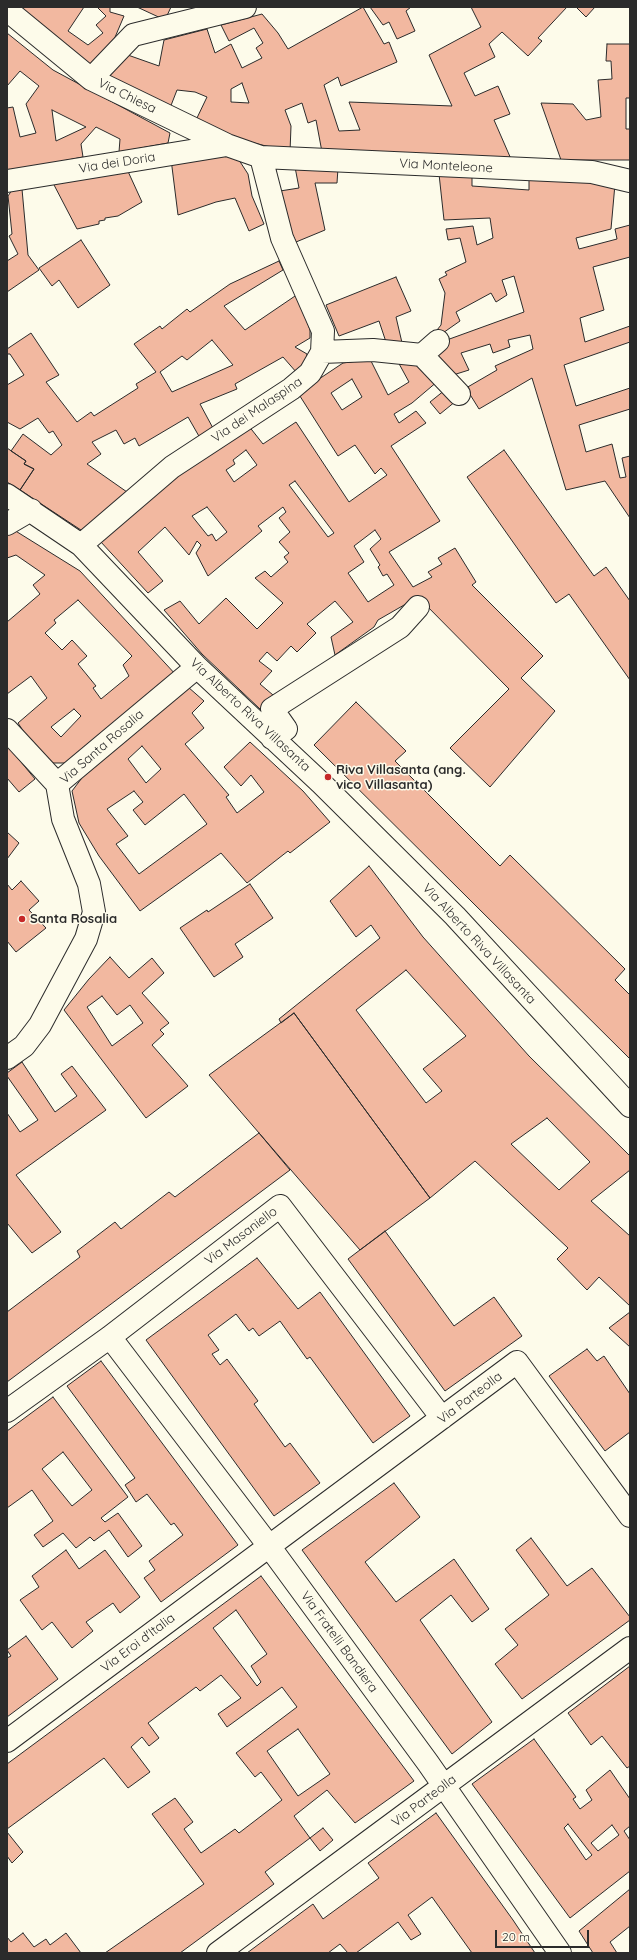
<!DOCTYPE html>
<html>
<head>
<meta charset="utf-8">
<style>
	body { margin:0 }
	#map { position:relative; width:637px; height:1960px; overflow:hidden; background:#fdfbea; font-family:Quicksand,sans-serif }
	canvas { display:block }
	.frame { position:absolute; inset:0; border:8px solid #2b2b2b; pointer-events:none }
	.scale { position:absolute; left:495px; top:1930px; width:94px; height:18px; box-sizing:border-box; border:2px solid #2b2b2b; border-top:0; padding-left:5px; font-size:12px; line-height:14px; white-space:nowrap; color:#2b2b2b; -webkit-text-stroke:3px #fdfbea; paint-order:stroke }
</style>
</head>
<body>
<div id="map">
<canvas width="637" height="1960"></canvas>
<div class="frame"></div>
<div class="scale">20 m</div>
</div>
<script>
const g = document.querySelector('canvas').getContext('2d');
g.lineJoin = 'round';
function fill(path, color) {
  g.fillStyle = color;
  g.fill(path, 'evenodd');
}
function shape(rows) {
  const path = new Path2D();
  for (const r of rows) {
    path.moveTo(r[0], r[1]);
    for (let i = 2; i < r.length; i += 2) path.lineTo(r[i], r[i + 1]);
  }
  return path;
}
function trace(path, color, width, dash) {
  g.strokeStyle = color;
  g.lineWidth = width;
  g.lineCap = dash ? 'butt' : 'round';
  g.setLineDash(dash || []);
  g.stroke(path);
}
function drawText(font, color, halo, rows, align = 'center') {
  g.font = font + ' Quicksand,sans-serif';
  g.lineWidth = 3;
  g.setLineDash([]);
  g.textBaseline = 'middle';
  g.strokeStyle = halo;
  g.fillStyle = color;
  for (const [text, x, y, turn = 0] of rows) {
    g.save();
    g.translate(x, y);
    g.rotate((+turn || 0) * Math.PI / 180);
    g.textAlign = isNaN(turn) ? turn : align;
    if (halo) g.strokeText(text, 0, 0);
    g.fillText(text, 0, 0);
    g.restore();
  }
}
const building = shape([
	[9,7,84,7,68,31,88,45,103,33,96,25,106,16,97,7,110,7,110,12,124,16,113,42,89,68,9,7],
	[137,7,171,7,165,20,137,7],
	[363,7,384,44,389,42,397,62,341,86,338,77,324,85,339,131,360,130,349,102,452,106,429,55,481,27,471,7,567,7,538,38,542,41,528,56,502,32,489,44,495,57,464,73,475,96,498,86,510,114,494,120,511,159,322,152,316,120,308,123,302,103,285,110,291,126,290,152,242,140,196,120,207,97,195,92,177,90,170,108,107,78,125,54,159,66,164,40,207,29,215,53,231,44,242,68,262,58,256,48,263,43,254,28,229,41,221,25,262,14,278,33,288,49,363,7],
	[242,83,249,103,231,102,231,89,242,83],
	[370,7,411,7,406,11,415,31,397,39,389,22,383,25,370,7],
	[576,7,595,7,586,17,576,7],
	[7,33,53,70,170,133,168,143,119,152,120,139,96,127,81,144,83,157,7,172,7,108,13,107,20,137,36,133,26,104,39,86,20,71,7,86,7,33],
	[52,110,86,127,56,141,52,110],
	[607,44,630,44,630,98,626,98,626,129,630,129,630,160,561,160,541,103,573,104,586,120,601,117,598,80,612,79,611,61,606,61,607,44],
	[224,153,237,157,248,174,252,196,264,224,249,231,235,198,216,202,178,215,171,159,224,153],
	[126,167,142,202,118,216,105,218,105,220,99,221,99,224,77,229,53,183,126,167],
	[295,167,338,168,337,183,315,183,325,230,296,242,286,220,280,191,299,188,295,167],
	[439,174,472,175,472,186,529,190,529,178,615,184,611,229,576,238,579,249,617,239,615,229,630,225,630,257,593,267,604,310,580,318,585,342,630,326,630,342,564,365,576,406,630,388,630,409,579,425,586,452,612,444,620,478,626,477,622,458,630,456,630,518,605,481,566,490,532,378,479,409,466,388,497,370,495,366,533,349,530,335,508,340,510,347,493,353,490,344,461,353,469,370,453,375,431,355,444,341,524,312,514,276,502,280,507,295,496,302,491,293,456,312,460,321,440,335,437,330,441,325,445,293,439,279,447,275,445,272,466,262,460,238,448,240,446,229,473,226,477,245,493,238,490,218,444,220,439,174],
	[22,189,28,255,39,270,7,292,7,261,18,254,9,236,12,234,8,196,12,190,22,189],
	[81,240,110,285,78,308,59,280,52,286,39,268,81,240],
	[279,261,283,270,224,306,245,330,298,294,310,330,310,338,295,347,307,354,306,361,297,373,283,357,235,384,237,389,200,404,214,430,200,438,188,417,139,446,135,438,124,444,116,430,92,442,101,454,87,464,127,492,84,532,20,490,34,469,24,464,26,461,11,451,23,434,51,455,62,445,53,431,49,433,38,418,20,429,7,422,7,385,24,375,10,354,7,354,7,349,31,333,59,375,46,382,77,422,91,412,94,416,138,388,136,384,156,372,134,344,160,326,162,329,187,309,190,312,230,284,279,261],
	[212,340,233,365,172,392,160,372,182,356,187,360,212,340],
	[396,277,411,311,396,317,403,347,387,345,379,321,339,336,326,305,396,277],
	[370,359,388,395,409,382,397,360,413,364,430,373,438,381,412,403,394,414,399,423,416,411,426,423,391,446,440,521,389,552,413,587,432,577,428,572,442,564,438,558,455,548,476,582,472,585,543,656,521,678,555,711,490,787,450,748,509,689,418,597,378,620,374,627,335,655,331,637,353,622,335,601,307,624,316,633,297,652,291,646,277,661,267,652,259,661,272,671,260,684,273,695,260,709,202,654,164,610,180,601,199,624,226,598,257,629,283,603,255,578,265,571,271,577,288,562,284,557,289,553,279,542,290,532,279,518,286,512,283,507,258,526,262,531,208,576,196,553,201,545,197,541,189,555,165,527,138,552,163,581,148,593,100,541,152,491,248,425,263,444,296,422,349,502,387,475,381,468,375,474,355,445,338,456,298,393,343,363,370,359],
	[352,379,362,397,342,410,331,393,352,379],
	[246,450,257,465,234,482,226,470,235,464,233,460,246,450],
	[295,481,334,533,328,537,289,485,295,481],
	[207,507,227,532,216,541,212,534,208,536,192,516,207,507],
	[375,530,381,539,370,549,380,565,378,567,383,576,387,574,394,585,368,602,348,573,364,562,354,546,375,530],
	[445,390,456,401,440,414,430,402,445,390],
	[7,448,26,461,24,464,34,469,20,490,7,482,7,448],
	[504,450,594,576,606,567,630,601,630,680,569,594,556,603,467,477,504,450],
	[14,530,80,571,177,676,69,763,53,763,37,752,18,723,47,698,31,676,7,694,7,622,40,594,33,585,45,575,16,555,7,558,7,534,14,530],
	[78,600,132,656,123,665,129,676,101,699,93,688,96,686,78,664,87,656,72,640,62,650,45,633,56,623,54,620,78,600],
	[74,709,81,716,61,737,51,727,74,709],
	[188,687,204,701,192,713,204,728,185,744,229,795,226,797,237,813,264,792,251,775,241,786,224,767,250,742,303,791,330,822,290,853,288,851,247,883,221,853,140,911,99,856,79,823,72,791,94,762,188,687],
	[142,746,161,769,146,783,128,759,142,746],
	[134,791,143,802,133,810,145,825,184,794,207,824,139,874,116,844,128,836,107,809,134,791],
	[356,702,406,751,395,761,500,866,510,855,625,969,615,980,630,995,630,1059,314,745,356,702],
	[7,745,35,779,19,792,7,778,7,745],
	[7,832,19,843,7,859,7,832],
	[369,866,423,937,529,1056,630,1156,630,1170,591,1201,630,1236,630,1306,599,1277,587,1290,557,1259,568,1248,475,1161,430,1198,294,1013,281,1023,279,1019,380,938,371,925,356,937,330,901,369,866],
	[406,970,466,1036,423,1069,442,1091,426,1103,356,1010,406,970],
	[547,1118,590,1162,559,1190,511,1144,547,1118],
	[21,881,39,901,29,910,46,928,16,952,7,941,7,884,12,890,21,881],
	[250,884,273,918,235,944,243,957,214,977,180,928,207,910,208,912,250,884],
	[110,957,129,978,152,958,164,973,142,993,169,1023,160,1030,164,1034,152,1045,188,1086,146,1118,64,1010,89,979,110,957],
	[102,996,117,1015,130,1005,143,1023,112,1046,87,1007,102,996],
	[294,1013,430,1198,360,1250,209,1075,294,1013],
	[22,1062,55,1112,77,1096,61,1074,72,1066,106,1110,16,1175,61,1232,32,1253,7,1223,7,1113,20,1132,38,1120,7,1076,7,1073,22,1062],
	[259,1133,290,1170,7,1382,7,1312,80,1257,77,1251,115,1222,121,1229,169,1192,175,1197,259,1133],
	[385,1231,454,1326,494,1297,522,1336,445,1391,348,1259,385,1231],
	[257,1258,298,1309,320,1292,410,1416,373,1443,310,1357,307,1359,280,1321,259,1336,253,1328,249,1331,236,1314,208,1335,219,1350,212,1354,220,1365,227,1359,258,1401,254,1404,285,1447,290,1443,320,1483,274,1516,146,1340,257,1258],
	[630,1312,630,1347,609,1328,630,1312],
	[587,1349,597,1361,604,1356,630,1394,630,1432,605,1451,549,1376,587,1349],
	[101,1361,238,1545,161,1602,144,1578,155,1570,149,1561,183,1535,174,1523,171,1525,147,1494,136,1502,125,1485,135,1478,67,1386,101,1361],
	[53,1397,128,1497,101,1518,105,1522,118,1513,142,1546,128,1557,109,1530,94,1541,90,1537,76,1548,63,1533,43,1547,34,1535,53,1521,32,1490,7,1508,7,1431,53,1397],
	[63,1452,92,1490,72,1506,42,1469,63,1452],
	[394,1483,420,1517,365,1562,396,1602,454,1559,489,1609,472,1622,451,1595,420,1620,492,1722,452,1754,302,1550,394,1483],
	[531,1538,567,1586,592,1568,630,1617,630,1620,522,1699,495,1664,518,1645,505,1629,549,1595,516,1550,531,1538],
	[66,1550,79,1569,105,1550,140,1597,120,1613,113,1603,86,1622,93,1631,72,1648,52,1622,42,1630,20,1600,39,1587,32,1576,66,1550],
	[261,1576,414,1781,355,1823,327,1790,294,1816,310,1838,265,1872,274,1884,180,1953,105,1953,204,1884,152,1814,175,1798,193,1822,184,1829,201,1853,235,1829,239,1833,282,1800,261,1772,255,1777,236,1753,297,1707,282,1687,227,1727,218,1714,241,1698,221,1675,200,1691,196,1687,148,1723,159,1738,149,1746,142,1737,131,1747,150,1772,128,1788,104,1758,7,1829,7,1764,261,1576],
	[236,1610,267,1654,251,1666,261,1682,257,1686,213,1628,236,1610],
	[298,1729,330,1774,298,1796,267,1751,298,1729],
	[26,1636,58,1679,7,1717,7,1658,11,1656,7,1650,26,1636],
	[630,1666,630,1766,627,1768,602,1736,591,1745,568,1713,630,1666],
	[534,1739,576,1797,573,1799,580,1809,592,1800,586,1790,610,1770,630,1799,630,1826,624,1831,630,1840,630,1871,570,1918,472,1784,534,1739],
	[568,1824,592,1855,586,1860,564,1828,568,1824],
	[612,1825,619,1835,598,1851,591,1843,612,1825],
	[436,1813,513,1920,535,1953,472,1953,432,1897,408,1915,421,1934,411,1940,398,1922,356,1953,348,1953,340,1944,328,1953,247,1953,313,1904,323,1919,379,1878,368,1863,436,1813],
	[323,1828,333,1840,320,1851,310,1838,323,1828],
	[7,1832,23,1852,12,1863,7,1856,7,1832],
	[630,1889,630,1926,610,1942,617,1953,593,1953,579,1931,630,1889],
	[23,1933,34,1947,46,1939,50,1945,66,1933,81,1953,7,1953,7,1937,11,1942,23,1933]
]);
const minor = shape([
	[7,10,91,79,227,145,261,157,592,172,630,181],
	[91,79,133,35,245,7],
	[7,181,227,145],
	[322,352,373,350,422,355,459,394],
	[422,355,438,341],
	[7,495,81,545,197,667,321,783,455,916,630,1106],
	[7,524,31,510],
	[81,545,172,467,291,389,310,373,322,352,323,331,282,238,261,157],
	[7,730,57,784],
	[272,738,286,729,272,709,400,627,418,607],
	[57,784,197,667],
	[7,1058,24,1046,40,1025,86,939,94,912,89,884,63,819,57,784],
	[110,1337,269,1546,428,1763,560,1953],
	[7,1411,110,1337,280,1206,442,1418],
	[7,1741,517,1362,630,1516],
	[218,1953,630,1648]
]);
const markers = [
	[328,777,4,"#c62828"],
	[22,919,4,"#c62828"]
];
const streetNames = [
	["Via Chiesa",127,96,26],
	["Via dei Doria",117,163,-9],
	["Via Monteleone",446,166,3],
	["Via dei Malaspina",257,410,-34],
	["Via Alberto Riva Villasanta",250,715,43],
	["Via Santa Rosalia",102,747,-41],
	["Via Alberto Riva Villasanta",479,944,47],
	["Via Masaniello",241,1236,-37],
	["Via Parteolla",470,1398,-37],
	["Via Fratelli Bandiera",339,1642,54],
	["Via Eroi d'Italia",138,1643,-37],
	["Via Parteolla",424,1801,-37]
];
const poiNames = [
	["Riva Villasanta (ang.",336,770],
	["vico Villasanta)",336,785],
	["Santa Rosalia",30,919]
];
fill(building, '#f2b8a0');
trace(building, '#2b2b2b', 1);
trace(minor, '#2b2b2b', 24);
trace(minor, '#fdfbea', 22);
for (const [x, y, r, color] of markers) {
  const dot = new Path2D();
  dot.arc(x, y, r, 0, 2 * Math.PI);
  g.fillStyle = color;
  g.fill(dot);
  trace(dot, '#fdfbea', 1.5);
}
drawText('13px', '#2b2b2b', '#fdfbea', streetNames);
drawText('bold 13px', '#2b2b2b', '#fdfbea', poiNames, 'left');
</script>
</body>
</html>
